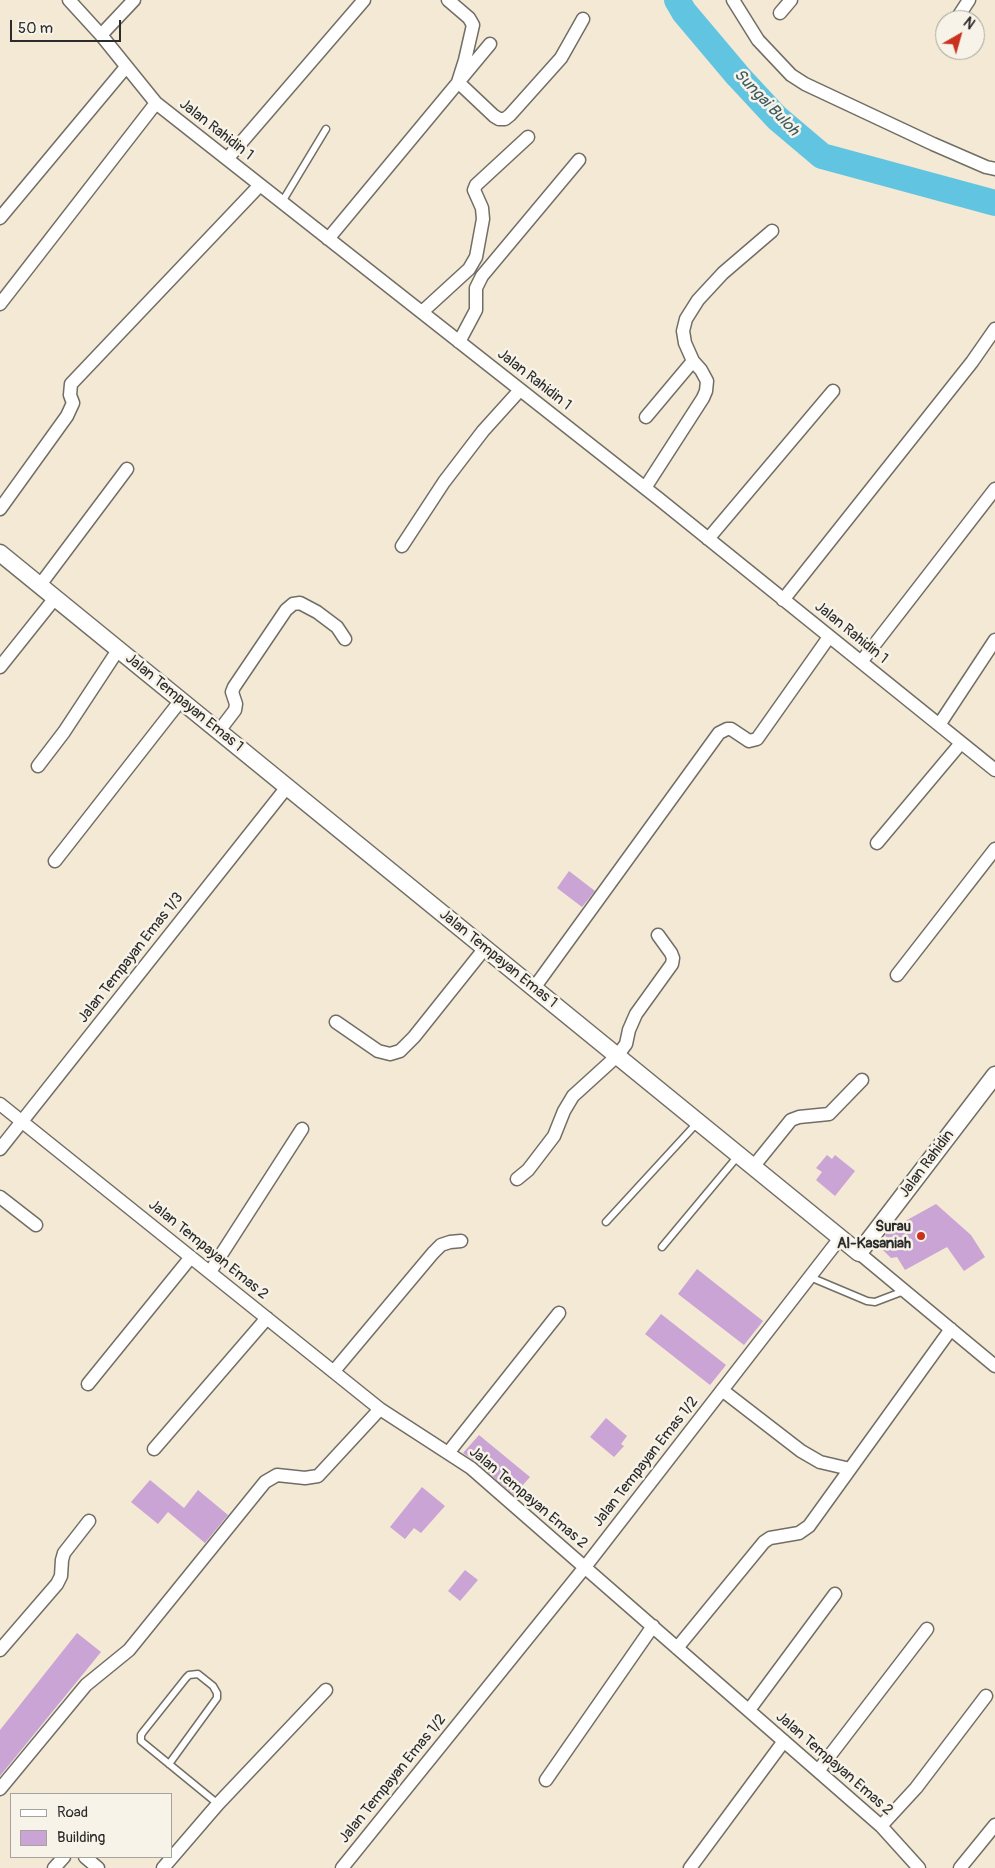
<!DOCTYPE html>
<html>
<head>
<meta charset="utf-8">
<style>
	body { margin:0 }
	#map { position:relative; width:995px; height:1868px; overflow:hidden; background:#f3e9d4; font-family:Pangolin,sans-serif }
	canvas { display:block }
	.legend { position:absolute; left:10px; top:1793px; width:162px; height:65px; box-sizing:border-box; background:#f7f3e8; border:1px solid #a5a39c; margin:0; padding:6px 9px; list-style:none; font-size:15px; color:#2b2b2b }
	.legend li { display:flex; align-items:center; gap:10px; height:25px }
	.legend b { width:25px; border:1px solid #a5a39c }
	.north { position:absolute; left:935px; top:10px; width:50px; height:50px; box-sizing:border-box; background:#f7f3e8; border:1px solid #a5a39c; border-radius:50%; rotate:38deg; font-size:14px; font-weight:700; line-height:20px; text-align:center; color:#2b2b2b }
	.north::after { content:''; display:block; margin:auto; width:18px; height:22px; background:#c8321e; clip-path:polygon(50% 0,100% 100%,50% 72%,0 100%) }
	.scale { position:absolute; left:10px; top:20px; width:111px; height:22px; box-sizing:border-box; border:2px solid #2b2b2b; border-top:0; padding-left:6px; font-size:15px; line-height:18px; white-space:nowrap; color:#2b2b2b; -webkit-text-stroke:4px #f7f3e8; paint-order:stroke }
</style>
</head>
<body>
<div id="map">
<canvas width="995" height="1868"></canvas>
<ul class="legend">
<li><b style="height:6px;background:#fff"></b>Road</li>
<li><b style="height:14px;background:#c9a4d5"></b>Building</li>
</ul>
<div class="north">N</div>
<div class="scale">50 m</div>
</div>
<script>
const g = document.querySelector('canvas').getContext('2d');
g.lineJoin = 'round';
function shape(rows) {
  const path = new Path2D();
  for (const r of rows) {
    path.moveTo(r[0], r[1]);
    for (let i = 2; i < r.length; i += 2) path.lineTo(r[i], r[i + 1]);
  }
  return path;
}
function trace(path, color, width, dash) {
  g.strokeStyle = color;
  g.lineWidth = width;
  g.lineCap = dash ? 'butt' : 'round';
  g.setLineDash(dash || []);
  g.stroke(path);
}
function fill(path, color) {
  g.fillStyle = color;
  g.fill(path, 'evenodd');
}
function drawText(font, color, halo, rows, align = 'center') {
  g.font = font + ' Pangolin,sans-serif';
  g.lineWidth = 5;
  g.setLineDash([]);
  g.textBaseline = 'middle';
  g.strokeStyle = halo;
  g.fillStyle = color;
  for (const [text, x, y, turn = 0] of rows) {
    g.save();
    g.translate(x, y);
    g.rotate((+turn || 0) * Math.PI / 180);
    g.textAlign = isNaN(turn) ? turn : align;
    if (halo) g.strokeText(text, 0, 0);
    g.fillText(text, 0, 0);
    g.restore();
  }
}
const river = shape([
	[677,0,684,12,738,76,777,118,822,156,995,203]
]);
const building = shape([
	[569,871,595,891,582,907,557,888],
	[827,1155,832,1159,835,1155,855,1171,835,1196,816,1180,822,1172,816,1168],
	[936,1204,971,1235,985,1257,964,1271,947,1247,905,1270,897,1257,891,1258,879,1246,887,1238,885,1235,889,1230],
	[697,1269,763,1321,744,1345,678,1294],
	[661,1314,726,1365,710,1385,645,1334],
	[606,1418,627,1436,621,1444,624,1446,614,1457,590,1437],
	[479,1435,530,1477,514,1495,476,1462,463,1453],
	[150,1480,184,1508,198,1490,228,1515,205,1543,168,1512,158,1524,131,1502],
	[422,1487,445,1506,421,1533,414,1528,405,1539,390,1527],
	[465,1570,478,1580,460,1601,448,1591],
	[77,1633,101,1652,0,1776,0,1730]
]);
const service = shape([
	[282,202,326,129],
	[606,1222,697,1123],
	[662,1247,738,1156],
	[810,1277,867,1301,875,1302,904,1291],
	[169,1764,217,1698,217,1693,213,1686,198,1674,189,1675,186,1678,143,1732,141,1735,141,1741,218,1804]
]);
const minor = shape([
	[69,0,101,35,156,103,659,499,995,770],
	[448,0,469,18,473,25,465,60,458,82,494,116,499,119,505,119,510,115,561,58,583,19],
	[733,0,758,40,791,75,805,84,933,144,986,167,995,169],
	[780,13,791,0],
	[956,20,969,0],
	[101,35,134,0],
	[227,159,364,0],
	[0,218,126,67],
	[328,239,490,44],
	[0,304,156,103],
	[422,312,469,269,476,257,483,219,482,208,474,190,476,185,528,137],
	[459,342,476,310,476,288,482,276,579,160],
	[646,417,693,361],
	[645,488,703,398,706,391,707,381,701,370,693,361,685,343,683,331,686,319,698,300,723,273,772,231],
	[0,509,67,416,73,403,70,395,71,384,260,185],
	[708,539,833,391],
	[402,546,444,482,483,431,520,390],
	[40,585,127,469],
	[783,600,972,362,995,329],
	[861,662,995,489],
	[0,667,55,598],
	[939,725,995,640],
	[219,731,235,710,236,704,232,692,234,687,286,610,293,604,300,603,317,612,337,627,345,639],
	[38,766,64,732,118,650],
	[877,843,961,743],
	[55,861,181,700],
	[897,975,995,849],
	[534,988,719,733,727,729,731,729,749,741,757,739,829,637],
	[336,1022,378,1051,390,1054,400,1051,414,1037,485,948],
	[0,1104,380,1409,471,1468,881,1826,919,1868],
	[0,1149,287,787],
	[753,1167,791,1120,799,1117,829,1114,862,1080],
	[517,1179,528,1170,554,1136,564,1111,573,1096,617,1056,626,1044,629,1030,636,1014,672,964,673,958,671,953,658,935],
	[0,1197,36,1225],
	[859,1253,995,1366],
	[210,1272,302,1129],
	[334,1371,433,1253,441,1245,450,1242,461,1241],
	[88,1384,191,1257],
	[722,1390,801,1451,820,1462,850,1469],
	[154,1449,267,1318],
	[448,1453,559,1313],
	[677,1648,764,1542,770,1538,799,1533,809,1526,951,1329],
	[0,1650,57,1584,61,1576,62,1560,64,1553,89,1521],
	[749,1710,835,1594],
	[818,1771,927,1629],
	[546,1780,653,1626],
	[0,1789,86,1685,129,1650,265,1482,277,1475,305,1478,318,1476,380,1409],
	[881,1826,916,1788,986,1696],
	[85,1857,98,1868],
	[54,1868,64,1857],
	[163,1868,218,1804,326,1690],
	[342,1868,585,1567,840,1238],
	[690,1868,784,1741],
	[960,1868,995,1825]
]);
const tertiary = shape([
	[0,553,859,1253,995,1075]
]);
const markers = [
	[921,1236,5,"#c8321e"]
];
const streetNames = [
	["Jalan Rahidin 1",216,130,38],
	["Jalan Rahidin 1",534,380,38],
	["Jalan Rahidin 1",851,633,39],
	["Jalan Tempayan Emas 1",184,703,39],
	["Jalan Tempayan Emas 1/3",131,958,-52],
	["Jalan Tempayan Emas 1",498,959,39],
	["Jalan Rahidin",927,1164,-53],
	["Jalan Tempayan Emas 2",208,1250,39],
	["Jalan Tempayan Emas 1/2",646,1462,-52],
	["Jalan Tempayan Emas 2",528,1498,40],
	["Jalan Tempayan Emas 2",834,1764,41],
	["Jalan Tempayan Emas 1/2",393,1779,-51]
];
const poiNames = [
	["Surau",911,1227],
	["Al-Kasaniah",911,1244]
];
const waterNames = [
	["Sungai Buloh",766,103,46]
];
trace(river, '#61c4e0', 26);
fill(building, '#c9a4d5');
trace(service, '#716e66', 9);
trace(minor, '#716e66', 15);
trace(tertiary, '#716e66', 19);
trace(service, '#fff', 6);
trace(minor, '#fff', 12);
trace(tertiary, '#fff', 16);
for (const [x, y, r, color] of markers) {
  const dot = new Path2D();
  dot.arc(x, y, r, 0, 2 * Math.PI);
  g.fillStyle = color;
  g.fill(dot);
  trace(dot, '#f7f3e8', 2);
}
drawText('15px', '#2b2b2b', '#f7f3e8', streetNames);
drawText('bold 15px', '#2b2b2b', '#f7f3e8', poiNames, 'right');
drawText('italic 16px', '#3b5961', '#f7f3e8', waterNames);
</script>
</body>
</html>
